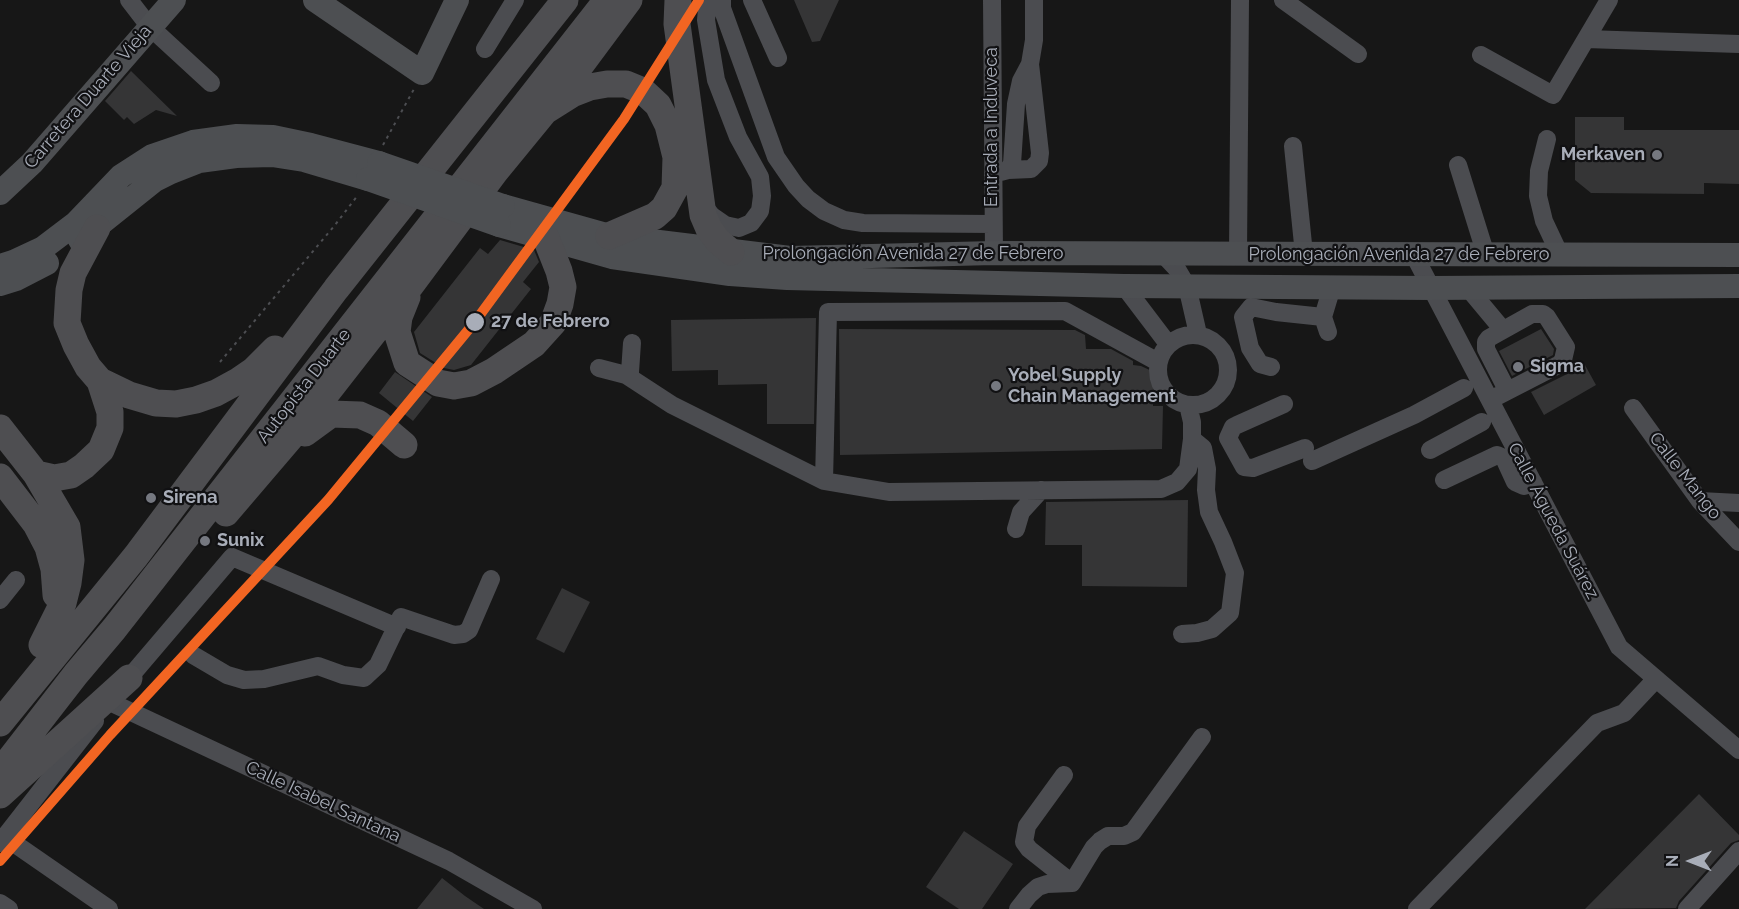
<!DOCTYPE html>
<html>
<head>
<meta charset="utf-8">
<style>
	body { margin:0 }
	#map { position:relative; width:1739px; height:909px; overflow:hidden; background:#171717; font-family:Raleway,sans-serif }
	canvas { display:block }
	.north { position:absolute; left:1661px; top:831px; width:60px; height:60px; -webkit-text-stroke:4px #111113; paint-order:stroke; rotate:270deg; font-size:16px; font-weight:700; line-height:24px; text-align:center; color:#a8adb8 }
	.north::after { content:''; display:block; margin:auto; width:21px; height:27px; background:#a8adb8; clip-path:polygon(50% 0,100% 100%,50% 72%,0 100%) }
</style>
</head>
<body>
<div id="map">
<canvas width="1739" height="909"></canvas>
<div class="north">N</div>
</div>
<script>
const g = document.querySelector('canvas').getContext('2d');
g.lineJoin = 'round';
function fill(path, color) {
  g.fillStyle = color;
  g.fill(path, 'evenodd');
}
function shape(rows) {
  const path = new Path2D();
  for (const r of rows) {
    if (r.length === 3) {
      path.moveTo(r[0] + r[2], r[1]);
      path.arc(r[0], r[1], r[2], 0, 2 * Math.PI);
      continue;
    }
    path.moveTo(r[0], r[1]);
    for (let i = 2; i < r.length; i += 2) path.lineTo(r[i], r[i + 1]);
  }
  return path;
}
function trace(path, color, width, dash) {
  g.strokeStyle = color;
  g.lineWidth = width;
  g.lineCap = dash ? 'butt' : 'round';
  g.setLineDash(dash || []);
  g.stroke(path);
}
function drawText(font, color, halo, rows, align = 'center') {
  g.font = font + ' Raleway,sans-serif';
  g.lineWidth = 4.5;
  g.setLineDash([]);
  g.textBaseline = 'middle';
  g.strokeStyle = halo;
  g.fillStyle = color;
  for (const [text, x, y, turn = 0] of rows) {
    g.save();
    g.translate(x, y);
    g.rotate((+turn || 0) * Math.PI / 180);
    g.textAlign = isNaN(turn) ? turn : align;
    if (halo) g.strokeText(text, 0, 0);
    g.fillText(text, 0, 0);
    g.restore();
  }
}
const building = shape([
	[794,0,839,0,820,41,812,42],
	[131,71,177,116,156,110,134,124,127,117,124,120,105,101],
	[1575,117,1624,117,1624,130,1739,130,1739,184,1704,183,1704,194,1591,193,1575,180],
	[500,240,534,250,539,262,523,282,531,289,471,365,454,370,444,368,420,353,414,332,480,248,488,254],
	[816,318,814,424,767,424,767,384,718,385,718,370,672,371,671,320],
	[839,329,1075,330,1085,335,1086,349,1111,349,1133,361,1133,365,1141,366,1154,372,1153,406,1163,406,1162,449,840,455],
	[1541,329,1554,349,1553,355,1512,376,1499,351],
	[1585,365,1596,385,1544,415,1531,392],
	[395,372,432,397,413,421,379,393],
	[1188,500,1187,587,1082,586,1082,545,1045,545,1046,502],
	[562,588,590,602,564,653,536,639],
	[1699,794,1739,835,1739,840,1731,843,1679,901,1676,908,1585,909],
	[964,831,1013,864,982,909,959,909,926,887],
	[442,878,465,896,484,909,417,909]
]);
const path = shape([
	[383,145,414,89],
	[220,362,335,225,358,195]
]);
const minor = shape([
	[129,0,149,26,211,83],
	[722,0,722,8,776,157,796,186,808,199,824,211,844,220,863,223,993,224],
	[752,0,778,58],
	[992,0,994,253],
	[1283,0,1358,54],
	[1586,39,1739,44],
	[485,49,515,0],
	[1481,55,1553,95,1609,0],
	[1547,139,1539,171,1538,196,1544,221,1560,255],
	[1293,146,1304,254],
	[1458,165,1486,255],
	[1008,170,1031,169,1039,161,1040,153,1030,64],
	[993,174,1008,170,1012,164,1016,104,1021,81,1030,64,1034,40,1034,0],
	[704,206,712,216,725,225,739,228,751,223,760,211,762,196,760,177,738,137,716,80,706,20,708,0],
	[1163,254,1177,269,1187,286,1198,334],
	[1238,255,1240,0],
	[1414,255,1619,647,1739,750],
	[1124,286,1168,344],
	[1468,288,1503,330],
	[1328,332,1323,317,1332,287],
	[1193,370,35],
	[1271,367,1260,364,1250,348,1243,317,1251,307,1276,312,1323,317],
	[599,368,626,375,630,372,632,343],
	[626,375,672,405,824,481,889,492,1161,489,1177,482,1188,469,1192,439,1192,422,1188,405],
	[1490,400,1560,364,1563,360,1566,347,1547,317,1543,314,1532,314,1489,338,1486,342,1486,349,1507,390],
	[1284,404,1237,425,1233,427,1228,438,1244,467,1253,468,1305,448],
	[1633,408,1700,501,1739,542],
	[1430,450,1482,422],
	[1312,461,1414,415,1464,388],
	[1444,480,1497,455,1504,458,1515,482,1524,486,1533,482],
	[824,481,828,312,1065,311,1158,362],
	[1700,501,1739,503],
	[1016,529,1021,512,1041,490],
	[0,600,16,580],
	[1182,634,1197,633,1212,629,1230,613,1235,573,1223,542,1209,512,1206,490,1207,469,1203,448,1192,439],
	[193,655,227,675,244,680,264,679,318,666,343,675,364,678,378,665,401,617,454,635,463,634,469,630,491,579],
	[123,685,232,557,397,627],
	[110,702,449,861,533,909],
	[1064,775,1027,826,1024,842,1029,849,1072,883],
	[5,837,109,909],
	[0,843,95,721],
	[0,903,9,909],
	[1018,909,1029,895,1038,887,1047,884,1072,883,1094,847,1100,841,1108,836,1124,836,1133,832,1202,737],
	[1417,909,1597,723,1624,713,1656,679],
	[1687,909,1739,851]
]);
const major = shape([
	[315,0,422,73,457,0],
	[0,193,32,163,174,0],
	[503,206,610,236,790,258,994,253,1739,255],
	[499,225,612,257,730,274,787,278,1124,286,1431,288,1739,286],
	[80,240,155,180,171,172,199,161,236,156,272,155,304,160,368,179],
	[0,266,13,262,43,248,76,223,121,176,152,156,193,142,237,136,273,137,311,145,379,163],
	[0,284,16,279,47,263]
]);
const highway = shape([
	[678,0,677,24,703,215,709,229,718,241,731,252],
	[554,101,629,0],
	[97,228,73,273,69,290,67,323,76,345,88,367,100,381,129,395,156,403,176,404,196,400,216,393,238,381,254,370,275,349],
	[407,297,399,317,397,332,407,363,438,383,454,386,471,383,494,371,534,344,553,323,560,304,563,287,559,271,546,238],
	[0,428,36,474,67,527,71,560,68,583,63,603,42,645],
	[305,433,331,414,360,415,378,423,404,445],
	[36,474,54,478,71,475,84,466,101,450,110,428,110,412,100,381],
	[0,477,36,524,48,547,54,569,56,595],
	[226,513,308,417,411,285,495,172,545,111,572,94,590,87,607,84,626,84,643,91,658,105,668,125,676,157,675,188,664,208,655,216,609,236],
	[0,723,136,556,336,289,565,0],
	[0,772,76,674,114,629,607,0],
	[0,795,129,678]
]);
const majorBridge = shape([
	[379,163,503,206],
	[368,179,499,225]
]);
const metro1 = shape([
	[0,861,110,735,328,500,474,323,624,119,699,0]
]);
const markers = [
	[1657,155,6,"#757880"],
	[475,322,10,"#a8adb8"],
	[1518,367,6,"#757880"],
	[996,386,6,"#757880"],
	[151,498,6,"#757880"],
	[205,541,6,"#757880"]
];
const streetNames = [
	["Carretera Duarte Vieja",88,97,-49],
	["Entrada a Induveca",992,127,-90],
	["Prolongación Avenida 27 de Febrero",913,254],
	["Prolongación Avenida 27 de Febrero",1399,255],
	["Autopista Duarte",304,386,-52],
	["Calle Mango",1685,476,52],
	["Calle Águeda Suárez",1553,521,62],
	["Calle Isabel Santana",323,802,25]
];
const poiNames = [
	["Merkaven",1645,155,"right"],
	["Sigma",1530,367],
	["Yobel Supply",1008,376],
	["Chain Management",1008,397],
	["Sirena",163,498],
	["Sunix",217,541]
];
const stopNames = [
	["27 de Febrero",491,322]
];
fill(building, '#353536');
trace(path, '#4d4e52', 2, [3, 4.5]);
trace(minor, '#4b4c50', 18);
trace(major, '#4d4f52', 24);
trace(highway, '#4e4e51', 27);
trace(majorBridge, '#4d4f52', 24);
trace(metro1, '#f26522', 10);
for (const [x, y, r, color] of markers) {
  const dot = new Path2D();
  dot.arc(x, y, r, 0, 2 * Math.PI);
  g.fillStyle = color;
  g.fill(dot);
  trace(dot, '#111113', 2);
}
drawText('18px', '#a8adb8', '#111113', streetNames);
drawText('bold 18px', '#a8adb8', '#111113', poiNames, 'left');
drawText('bold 18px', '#a8adb8', '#111113', stopNames, 'left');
</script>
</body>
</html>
